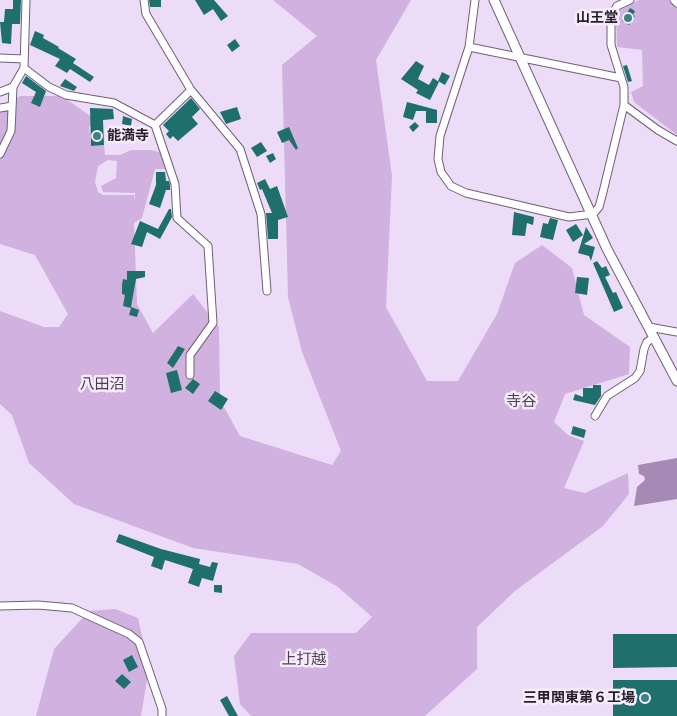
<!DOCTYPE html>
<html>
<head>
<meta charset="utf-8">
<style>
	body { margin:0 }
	canvas { display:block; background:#eddcf7 }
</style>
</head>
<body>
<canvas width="677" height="716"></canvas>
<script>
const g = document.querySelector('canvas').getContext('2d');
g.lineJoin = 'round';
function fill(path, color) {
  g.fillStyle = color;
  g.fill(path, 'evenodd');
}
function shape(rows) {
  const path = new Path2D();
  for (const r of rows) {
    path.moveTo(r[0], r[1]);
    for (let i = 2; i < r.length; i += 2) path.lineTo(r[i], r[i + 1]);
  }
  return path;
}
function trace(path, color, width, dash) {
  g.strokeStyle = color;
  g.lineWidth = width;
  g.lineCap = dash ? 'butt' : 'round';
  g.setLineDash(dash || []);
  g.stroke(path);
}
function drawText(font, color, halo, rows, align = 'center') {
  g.font = font + ' "Fira Sans","Noto Sans JP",sans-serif';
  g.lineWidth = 5;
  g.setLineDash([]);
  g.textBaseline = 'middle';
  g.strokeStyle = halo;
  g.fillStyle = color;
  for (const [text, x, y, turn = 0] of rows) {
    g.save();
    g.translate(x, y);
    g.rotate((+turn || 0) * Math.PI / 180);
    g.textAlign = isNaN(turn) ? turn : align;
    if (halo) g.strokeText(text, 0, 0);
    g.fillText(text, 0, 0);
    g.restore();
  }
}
const green = shape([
	[273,0,411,0,376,60,392,176,386,307,427,381,458,381,497,314,515,263,542,245,572,268,584,315,630,347,629,374,565,394,554,422,568,435,584,441,564,488,585,493,628,473,629,494,603,526,515,591,477,627,477,669,425,716,251,716,240,704,234,656,251,633,356,633,372,617,338,587,298,564,193,548,74,504,29,463,12,415,0,404,0,311,44,327,59,327,68,314,35,255,0,244,0,108,20,96,62,96,103,125,89,126,91,146,104,145,105,155,120,155,131,150,151,150,162,153,165,169,155,169,142,218,134,223,137,304,153,333,193,294,219,327,220,400,240,436,332,465,341,451,302,352,288,297,282,65,317,36],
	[108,160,117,161,116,178,101,186,103,192,135,193,135,202,134,195,103,195,98,192,95,182,98,166],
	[639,0,669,0,677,5,677,135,634,102,631,92,643,86,642,50,617,47,616,16,621,9],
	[115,609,138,618,149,668,141,716,36,716,54,649,89,611]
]);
const water = shape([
	[677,458,677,499,634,506,637,487,645,480,644,476,639,474,638,465]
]);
const building = shape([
	[13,0,21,0,20,24,12,24,11,44,2,43,0,22,4,22,5,9,13,9],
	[149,0,161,0,161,7,150,7],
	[195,0,214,0,228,16,221,21,213,9,204,15],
	[630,8,635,11,633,15,635,16,629,25,622,21],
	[35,31,44,35,43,38,59,47,58,48,76,59,73,63,94,77,90,82,70,69,67,73,55,66,60,59,30,45],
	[235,39,240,46,232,52,227,45],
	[416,61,424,66,418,79,429,85,433,78,439,82,430,100,416,93,418,90,401,79],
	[627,65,632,81,628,82,623,66],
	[442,72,450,76,445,85,438,81],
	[26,76,46,91,40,107,31,103,36,92,22,83],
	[65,79,77,87,74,91,60,86],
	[191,98,200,109,192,117,198,124,178,141,173,136,170,139,166,134,169,131,163,125],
	[407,102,437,110,437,123,426,123,426,111,416,111,413,120,403,117],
	[237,107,241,119,226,124,220,112],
	[90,108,113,109,114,119,103,120,104,145,91,146],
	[123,116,132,119,131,126,122,124],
	[415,122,419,126,413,132,409,127],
	[289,127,298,148,296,150,289,140,282,143,277,132],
	[261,142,267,151,257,157,251,148],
	[273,153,276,159,270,163,266,156],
	[156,172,165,172,166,181,169,181,170,185,170,190,166,190,160,208,149,204,156,185],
	[265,179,270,189,277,186,288,217,278,220,278,239,268,239,266,213,272,213,262,189,260,190,257,183],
	[169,209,171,209,172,217,160,239,147,232,142,247,131,244,140,221,158,229],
	[514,212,534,217,533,225,527,223,525,236,512,235],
	[550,218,558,220,553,240,540,237,543,223,548,224],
	[576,224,583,235,573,242,566,230],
	[586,227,593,238,584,244,595,247,591,261,589,256,578,253],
	[597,261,602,268,606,266,610,275,605,277,613,293,616,292,623,308,614,312,593,263],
	[127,271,145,271,145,277,136,279,131,307,139,310,137,317,129,315,131,308,123,306,125,295,122,294,122,285,123,279,127,280],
	[577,277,589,278,587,295,575,293],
	[178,346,185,349,173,368,167,363],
	[177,370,182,390,171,393,166,373],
	[193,379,200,384,193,394,185,388],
	[593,385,601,385,601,396,595,405,573,400,575,394,583,397,583,388,593,388],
	[215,391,228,399,221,410,208,401],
	[573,426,586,430,584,438,571,434],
	[119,534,161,549,200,559,199,564,210,567,212,562,218,563,213,581,202,578,199,587,188,583,193,569,165,560,162,570,151,566,154,557,116,542],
	[214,585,222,585,222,593,214,592],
	[613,634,677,634,677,667,613,668],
	[132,655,138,667,129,672,123,660],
	[122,674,131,682,124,689,115,681],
	[613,680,677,680,677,716,613,716],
	[227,696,233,707,238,716,229,716,220,700]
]);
const minor = shape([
	[144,0,146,14,191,90,240,149,261,214,267,291],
	[475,0,469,47,440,136,438,159,441,172,451,186,466,193,569,217,593,214,599,207,603,192,624,105,624,87,611,45,611,17,617,6,630,0],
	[674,0,677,3],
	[469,47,621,78],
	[0,58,24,59],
	[24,68,49,87,66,95,114,103,155,125,175,184,177,218,208,246,213,323,190,355,190,375],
	[0,92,13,87],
	[624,105,658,130,677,141],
	[0,108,12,106],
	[155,125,191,90],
	[0,154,11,131,13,87,24,68,26,0],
	[649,327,677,332],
	[595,416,607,396,635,378,640,371,644,349,647,342,654,337],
	[0,606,38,605,72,608,129,634,139,642,162,709,162,716]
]);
const tertiary = shape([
	[494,0,607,249,677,381]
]);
const markers = [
	[628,18,5,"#3b8482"],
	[97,136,5,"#3b8482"],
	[645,698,5,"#3b8482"]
];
const poiNames = [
	["山王堂",618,18],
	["能満寺",107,136,"left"],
	["三甲関東第６工場",635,698]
];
const neighbourhoodNames = [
	["八田沼",102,385],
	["寺谷",521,402],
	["上打越",304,660]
];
fill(green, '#d0b1df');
fill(water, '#a789b6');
fill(building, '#1f6f6d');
trace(minor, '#6f6077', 9);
trace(tertiary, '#6f6077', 11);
trace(minor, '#fff', 7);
trace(tertiary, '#fff', 9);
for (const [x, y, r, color] of markers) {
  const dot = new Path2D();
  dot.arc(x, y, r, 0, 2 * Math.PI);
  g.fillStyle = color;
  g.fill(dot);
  trace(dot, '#f7ecfc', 2);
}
drawText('bold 14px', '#251f28', '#f7ecfc', poiNames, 'right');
drawText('15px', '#4c3e53', '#f7ecfc', neighbourhoodNames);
</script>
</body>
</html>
